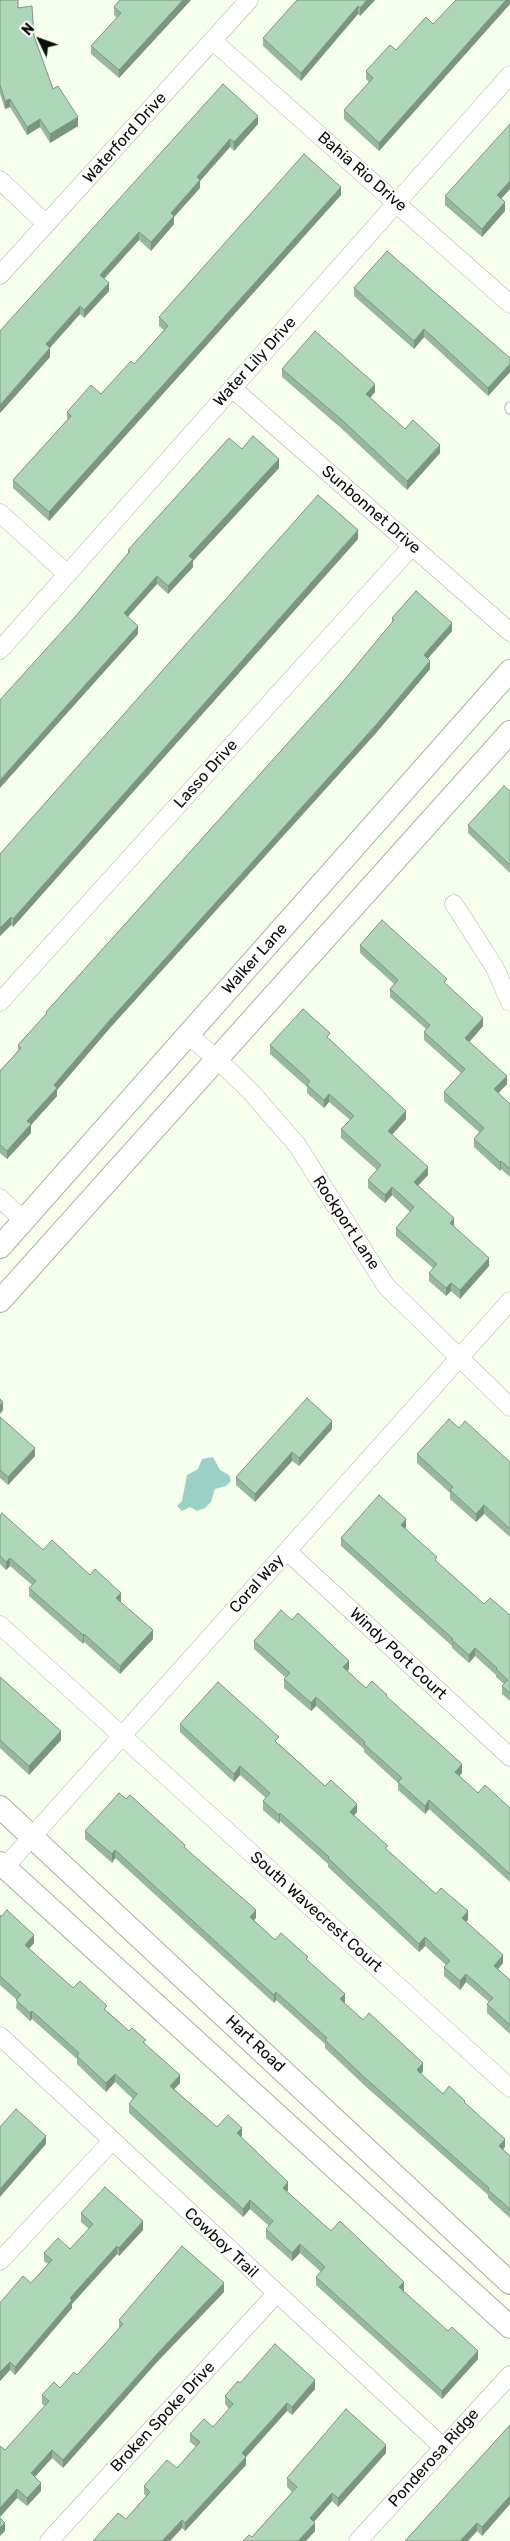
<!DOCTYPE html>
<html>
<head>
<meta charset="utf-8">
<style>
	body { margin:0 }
	#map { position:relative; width:510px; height:2541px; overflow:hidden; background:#f6feec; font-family:Rubik,sans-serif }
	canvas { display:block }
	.north { position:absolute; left:15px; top:15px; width:50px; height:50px; -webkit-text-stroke:4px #fff; paint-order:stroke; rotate:312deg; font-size:14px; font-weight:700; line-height:20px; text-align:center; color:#0c0e09 }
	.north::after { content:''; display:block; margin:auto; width:18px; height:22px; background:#0c0e09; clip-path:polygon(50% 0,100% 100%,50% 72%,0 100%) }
</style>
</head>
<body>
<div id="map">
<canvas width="510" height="2541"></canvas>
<div class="north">N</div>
</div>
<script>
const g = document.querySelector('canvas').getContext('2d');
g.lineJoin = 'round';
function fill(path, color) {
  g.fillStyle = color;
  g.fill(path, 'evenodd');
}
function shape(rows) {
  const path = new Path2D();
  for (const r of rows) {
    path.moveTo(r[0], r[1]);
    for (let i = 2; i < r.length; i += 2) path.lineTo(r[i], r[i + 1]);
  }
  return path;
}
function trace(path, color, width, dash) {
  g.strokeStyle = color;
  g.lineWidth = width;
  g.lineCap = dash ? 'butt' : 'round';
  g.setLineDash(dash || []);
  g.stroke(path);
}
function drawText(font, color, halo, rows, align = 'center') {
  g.font = font + ' Rubik,sans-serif';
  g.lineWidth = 4;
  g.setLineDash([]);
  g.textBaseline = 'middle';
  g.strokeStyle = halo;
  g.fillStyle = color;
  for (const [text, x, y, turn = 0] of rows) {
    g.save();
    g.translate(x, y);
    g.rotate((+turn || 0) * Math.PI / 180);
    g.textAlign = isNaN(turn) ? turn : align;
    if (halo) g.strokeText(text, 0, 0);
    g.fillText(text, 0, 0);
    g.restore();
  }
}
const water = shape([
	[213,1457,220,1470,229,1475,231,1481,226,1486,215,1489,211,1502,205,1508,197,1511,190,1507,182,1511,177,1506,182,1501,187,1475,198,1469,202,1459]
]);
const service = shape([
	[510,407,510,409]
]);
const minor = shape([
	[213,41,510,304],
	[0,180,46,224],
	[0,275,249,0],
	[232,388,510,632],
	[0,513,67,574],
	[0,650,510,75],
	[454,904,495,968,510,1002],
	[0,1002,412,546],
	[188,1035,217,1059,251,1092,297,1145,386,1286,510,1407],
	[0,1198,24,1221],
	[287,1551,510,1757],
	[0,1625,510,2088],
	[5,1867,510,1301],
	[0,2036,444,2448],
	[0,2261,112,2141],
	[49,2541,276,2294],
	[358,2541,510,2375]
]);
const tertiary = shape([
	[0,1247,510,671],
	[0,1301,510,732],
	[0,1807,510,2283],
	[0,1863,510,2327]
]);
const wall = shape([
	[0,0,18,8,34,36,53,89,78,126,50,143,40,127,27,135,10,107,5,109,0,94],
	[120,0,191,0,119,78,91,54,91,46,117,18,114,15,114,7],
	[375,0,360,16,358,14,301,81,263,46,263,38],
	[510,0,510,4,379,151,344,119,344,110,369,82,366,79,366,71,433,24],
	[223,84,258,124,234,151,230,147,200,181,200,188,174,217,174,224,151,251,139,240,104,279,109,291,84,318,80,314,50,348,50,357,0,413],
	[510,189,501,199,505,211,482,237,445,205,445,196],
	[341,195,49,521,13,488,13,480,67,420,67,412,101,394,134,364,164,330,159,326,159,317],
	[354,288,510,358,510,372,488,396,424,337,414,349,354,296],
	[282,369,375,392,370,398,405,429,440,453,407,490,342,429,282,377],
	[242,449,279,468,193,561,193,567,168,594,157,584,128,616,138,634,75,617,128,553,128,550],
	[358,539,13,927,11,925,0,936,0,854],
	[392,618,452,631,428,658,430,669,376,733,109,1029,57,1090,57,1096,31,1125,31,1133,7,1159,0,1153,0,1071,18,1051,18,1045,46,1015,46,1012,341,684,392,624],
	[510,791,510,873,468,833,468,825],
	[360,945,447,985,483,1026,469,1042,507,1084,498,1093,510,1104,510,1177,501,1169,500,1171,474,1147,474,1139,479,1132,444,1101,444,1092,461,1073,424,1040,424,1032,426,1029,390,997,390,989,394,984,360,953],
	[330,1039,406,1119,392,1135,428,1175,418,1185,489,1266,460,1299,451,1291,446,1296,429,1281,429,1273,433,1268,396,1236,396,1228,410,1212,392,1195,385,1203,368,1188,368,1180,377,1170,341,1138,341,1129,350,1120,329,1102,324,1108,307,1093,307,1087,270,1054,270,1045],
	[0,1417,35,1456,8,1485,0,1478],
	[459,1428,510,1462,510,1537,484,1514,476,1522,450,1499,450,1493,417,1463,417,1454],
	[332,1429,299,1466,292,1461,255,1502,236,1485,236,1477],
	[0,1516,43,1550,90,1575,121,1601,121,1602,153,1639,120,1674,84,1642,83,1644,29,1596,29,1588,32,1585,10,1566,6,1570,0,1564],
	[406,1527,405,1528,437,1562,484,1604,510,1615,510,1701,502,1694,502,1686,504,1684,496,1677,496,1675,475,1656,469,1663,452,1648,452,1646,341,1546,341,1538],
	[254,1641,349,1669,347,1671,366,1688,387,1698,462,1773,459,1776,478,1793,510,1808,510,1882,429,1809,425,1814,398,1790,398,1783,364,1752,364,1749,316,1706,311,1711,284,1688,284,1679,286,1678,254,1649],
	[0,1677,61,1740,29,1775,0,1748],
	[180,1724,279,1744,325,1786,357,1812,354,1815,388,1851,436,1894,468,1920,466,1921,503,1963,498,1969,510,1980,510,2034,487,2013,487,2004,489,2002,466,1982,460,1990,444,1976,444,1967,446,1965,425,1946,419,1952,328,1867,328,1864,280,1821,279,1824,263,1810,263,1801,266,1798,240,1775,234,1782,180,1732],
	[85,1831,185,1848,256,1918,254,1920,275,1940,308,1961,345,2002,344,2003,423,2071,421,2074,443,2094,465,2103,505,2147,503,2149,510,2156,510,2218,488,2198,488,2195,364,2085,325,2048,325,2044,276,2000,274,2003,115,1858,112,1863,85,1839],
	[0,1915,34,1943,29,1949,73,1988,107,2011,129,2031,146,2045,180,2083,174,2089,217,2127,242,2136,241,2137,288,2190,287,2192,331,2231,404,2290,403,2291,478,2359,442,2399,316,2285,316,2277,321,2272,300,2253,292,2261,266,2238,266,2229,269,2226,250,2209,243,2217,129,2113,129,2104,133,2099,115,2082,106,2092,77,2064,77,2059,32,2019,30,2021,16,2008,17,2000,0,1985],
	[81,2213,143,2230,119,2256,117,2254,72,2304,72,2308,15,2375,10,2370,0,2381,0,2303,31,2283,48,2264,44,2261,44,2253,70,2249,89,2229,81,2222],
	[224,2292,157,2362,63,2468,52,2458,35,2477,41,2491,27,2506,17,2498,0,2517,0,2446,5,2450,45,2406,42,2404,42,2395,60,2388,77,2375,119,2328,119,2320],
	[240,2383,315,2389,292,2415,287,2411,246,2457,246,2465,185,2531,182,2528,170,2541,93,2541,126,2519,146,2496,144,2494,144,2486,177,2468,196,2447,190,2442,190,2434,213,2427,229,2409,225,2404,225,2396],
	[510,2425,510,2504,482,2536,477,2531,468,2541,405,2541],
	[386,2453,338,2507,332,2501,314,2522,315,2531,306,2541,243,2541,252,2537,292,2492,287,2487,287,2478]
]);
const shadedWall = shape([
	[183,0,191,0,119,78,119,70],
	[367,0,375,0,360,16,360,8],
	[506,0,510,0,510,4,379,151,379,143],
	[358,6,358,14,301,81,301,73],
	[10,99,10,107,5,109,5,101],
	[258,116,258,124,234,151,234,142],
	[78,117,78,126,50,143,50,134],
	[40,119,40,127,27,135,27,127],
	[230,139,230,147,200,181,200,188,174,217,174,224,151,251,151,242,171,213,197,177],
	[510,181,510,189,497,203,497,195],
	[341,187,341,195,49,521,49,512],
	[505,202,505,211,482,237,482,229],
	[139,232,139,240,100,283,100,275],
	[109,283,109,291,84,318,84,310],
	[80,306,80,314,46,352,46,344],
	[424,329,424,337,414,349,414,341],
	[50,348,50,357,0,413,0,405],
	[510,364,510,372,488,396,488,388],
	[375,384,375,392,366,402,366,394],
	[440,445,440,453,407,490,407,481],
	[279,459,279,468,193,561,193,567,168,594,168,586,189,556],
	[358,530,358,539,13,927,13,919],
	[157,576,157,584,124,621,124,613],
	[452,623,452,631,424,663,424,655],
	[138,626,138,634,0,788,0,780],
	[430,661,430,669,376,733,109,1029,57,1090,57,1096,31,1125,31,1133,7,1159,7,1151,27,1121,54,1085,109,1021],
	[11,917,11,925,0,936,0,928],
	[483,1018,483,1026,465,1047,465,1038],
	[507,1076,507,1084,494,1098,494,1089],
	[329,1094,329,1102,324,1108,324,1100],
	[406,1111,406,1119,388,1139,388,1131],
	[501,1161,501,1169,500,1171,500,1162],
	[428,1167,428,1175,414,1190,414,1182],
	[392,1187,392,1195,385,1203,385,1195],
	[454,1218,454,1226,450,1231,450,1223],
	[489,1258,489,1266,460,1299,460,1290],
	[451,1283,451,1291,446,1296,446,1288],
	[3,1402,3,1410,0,1414,0,1406],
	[332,1421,332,1429,299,1466,299,1458],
	[35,1448,35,1456,8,1485,8,1477],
	[292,1452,292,1461,255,1502,255,1494],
	[484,1505,484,1514,476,1522,476,1514],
	[406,1519,406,1527,401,1533,401,1525],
	[10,1558,10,1566,6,1570,6,1562],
	[121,1593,121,1601,116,1606,116,1598],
	[153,1630,153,1639,120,1674,120,1666],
	[84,1634,84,1642,83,1644,83,1635],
	[475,1648,475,1656,469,1663,469,1655],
	[349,1661,349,1669,343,1676,343,1667],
	[316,1697,316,1706,311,1711,311,1703],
	[61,1731,61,1740,29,1775,29,1766],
	[462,1764,462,1773,455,1780,455,1772],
	[240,1766,240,1775,234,1782,234,1774],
	[429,1800,429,1809,425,1814,425,1806],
	[357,1804,357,1812,350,1820,350,1812],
	[280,1813,280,1821,279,1824,279,1815],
	[115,1850,115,1858,112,1863,112,1854],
	[256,1910,256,1918,250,1925,250,1917],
	[468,1911,468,1920,462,1926,462,1918],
	[34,1935,34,1943,25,1953,25,1945],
	[425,1937,425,1946,419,1952,419,1944],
	[503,1955,503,1963,494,1974,494,1966],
	[466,1974,466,1982,460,1990,460,1981],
	[276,1992,276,2000,274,2003,274,1995],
	[345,1994,345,2002,340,2007,340,1999],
	[32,2011,32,2019,30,2021,30,2013],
	[423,2063,423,2071,417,2079,417,2070],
	[115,2074,115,2082,106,2092,106,2083],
	[180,2075,180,2083,170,2094,170,2086],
	[242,2128,242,2136,237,2142,237,2133],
	[46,2136,46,2144,0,2197,0,2189],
	[505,2139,505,2147,499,2154,499,2146],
	[288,2182,288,2190,283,2196,283,2188],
	[250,2200,250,2209,243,2217,243,2209],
	[143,2221,143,2230,119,2256,119,2248],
	[300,2244,300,2253,292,2261,292,2253],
	[117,2246,117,2254,72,2304,72,2308,15,2375,15,2367,70,2298],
	[404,2282,404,2290,399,2295,399,2287],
	[224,2283,224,2292,157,2362,63,2468,63,2460,157,2354],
	[478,2351,478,2359,442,2399,442,2391],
	[10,2362,10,2370,0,2381,0,2372],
	[315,2380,315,2389,292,2415,292,2407],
	[287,2403,287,2411,244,2459,246,2457,246,2465,185,2531,185,2523,242,2453],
	[386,2445,386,2453,338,2507,338,2498],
	[52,2450,52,2458,31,2481,31,2473],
	[41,2483,41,2491,27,2506,27,2498],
	[17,2489,17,2498,0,2517,0,2508],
	[332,2493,332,2501,310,2526,310,2518],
	[510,2496,510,2504,482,2536,482,2527],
	[182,2520,182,2528,170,2541,162,2541],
	[5,2523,5,2531,0,2536,0,2528],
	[315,2523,315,2531,306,2541,298,2541],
	[477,2523,477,2531,468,2541,460,2541]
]);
const building = shape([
	[0,0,18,0,18,8,32,6,34,36,53,89,58,86,78,117,50,134,40,119,27,127,10,99,5,101,0,85,0,0],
	[120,0,183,0,119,70,91,46,121,13,114,7,120,0],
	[297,0,367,0,360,8,358,6,301,73,263,38,297,0],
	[456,0,506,0,379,143,344,110,373,78,366,71,390,45,396,50,426,17,433,24,456,0],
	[223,84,258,116,234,142,230,139,197,177,200,180,171,213,174,216,151,242,139,232,100,275,109,283,84,310,80,306,46,344,50,348,0,405,0,331,223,84],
	[510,124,510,181,497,195,505,202,482,229,445,196,510,124],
	[304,154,341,187,49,512,13,480,71,416,67,412,91,385,101,394,131,361,134,364,168,326,159,317,304,154],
	[387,251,510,358,510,364,488,388,424,329,414,341,354,288,387,251],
	[315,331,375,384,366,394,405,429,413,420,440,445,407,481,342,420,282,369,315,331],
	[253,436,279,459,189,556,193,559,168,586,157,576,124,613,138,626,0,780,0,700,75,617,130,551,128,550,229,438,242,449,253,436],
	[318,495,358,530,13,919,11,917,0,928,0,854,318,495],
	[416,591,452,623,424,655,430,661,376,725,109,1021,54,1085,57,1088,27,1121,31,1124,7,1151,0,1145,0,1071,21,1048,18,1045,47,1013,46,1012,341,684,394,620,392,618,416,591],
	[504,786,510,791,510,865,468,825,504,786],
	[382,920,447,979,444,982,483,1018,465,1038,507,1076,494,1089,510,1104,510,1169,501,1161,500,1162,474,1139,484,1128,444,1092,465,1069,424,1032,430,1025,390,989,398,980,360,945,382,920],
	[303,1009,330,1033,327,1037,406,1111,388,1131,428,1167,414,1182,454,1218,450,1223,489,1258,460,1290,451,1283,446,1288,429,1273,437,1264,396,1228,414,1207,392,1187,385,1195,368,1180,381,1165,341,1129,354,1116,329,1094,324,1100,307,1085,310,1081,270,1045,303,1009],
	[307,1398,332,1421,299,1458,292,1452,255,1494,236,1477,307,1398],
	[0,1399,3,1402,0,1406,0,1399],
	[0,1417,35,1448,8,1477,0,1470,0,1417],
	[449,1419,459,1428,465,1421,510,1462,510,1529,484,1505,476,1514,450,1490,453,1487,417,1454,449,1419],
	[379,1495,406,1519,401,1525,437,1557,435,1560,484,1604,490,1598,510,1615,510,1693,502,1686,508,1680,496,1669,497,1668,475,1648,469,1655,452,1640,453,1639,341,1538,379,1495],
	[2,1513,43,1550,52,1540,90,1575,95,1569,121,1593,116,1598,153,1630,120,1666,84,1634,83,1635,29,1588,36,1581,10,1558,6,1562,0,1556,0,1516,2,1513],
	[281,1610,292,1620,298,1613,349,1661,343,1667,366,1688,372,1681,387,1695,386,1696,462,1764,455,1772,478,1793,485,1785,510,1808,510,1874,429,1800,425,1806,398,1782,402,1778,364,1744,365,1742,316,1697,311,1703,284,1679,290,1673,254,1641,281,1610],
	[0,1677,61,1731,29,1766,0,1740,0,1677],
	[218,1682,279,1737,275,1741,325,1786,331,1780,357,1804,350,1812,388,1846,385,1848,436,1894,441,1888,468,1911,462,1918,503,1955,494,1966,510,1980,510,2025,487,2004,493,1998,466,1974,460,1981,444,1967,450,1961,425,1937,419,1944,328,1858,329,1857,280,1813,279,1815,263,1801,270,1793,240,1766,234,1774,180,1724,218,1682],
	[119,1793,126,1799,130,1795,185,1845,184,1847,256,1910,250,1917,275,1940,281,1933,308,1957,306,1959,345,1994,340,1999,363,2020,369,2013,423,2063,417,2070,443,2094,449,2086,465,2101,464,2102,505,2139,499,2146,510,2156,510,2209,488,2190,489,2188,364,2077,325,2040,327,2038,276,1992,274,1995,115,1850,112,1854,85,1831,119,1793],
	[7,1910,34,1935,25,1945,73,1988,80,1981,107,2006,104,2009,129,2031,132,2028,146,2040,143,2042,180,2075,170,2086,217,2127,228,2115,242,2128,237,2133,288,2182,283,2188,331,2231,340,2221,404,2282,399,2287,448,2331,452,2327,478,2351,442,2391,316,2277,325,2267,300,2244,292,2253,266,2229,273,2221,250,2200,243,2209,129,2104,137,2094,115,2074,106,2083,77,2056,79,2053,32,2011,30,2013,16,2000,21,1995,0,1976,0,1915,1,1917,7,1910],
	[16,2109,46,2136,0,2189,0,2127,16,2109],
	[105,2187,143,2221,119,2248,117,2246,70,2298,72,2300,15,2367,10,2362,0,2372,0,2303,23,2276,31,2283,52,2260,44,2253,58,2238,70,2249,93,2224,81,2213,105,2187],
	[182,2246,224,2283,157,2354,63,2460,52,2450,31,2473,41,2483,27,2498,17,2489,0,2508,0,2446,5,2450,49,2401,42,2395,54,2382,60,2388,74,2372,77,2375,123,2324,119,2320,182,2246],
	[275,2344,315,2380,292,2407,287,2403,242,2453,246,2457,185,2523,182,2520,162,2541,93,2541,118,2513,126,2519,150,2492,144,2486,167,2460,177,2468,200,2442,190,2434,204,2419,213,2427,233,2404,225,2396,238,2381,240,2383,275,2344],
	[346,2409,386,2445,338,2498,332,2493,310,2518,315,2523,298,2541,243,2541,249,2535,252,2537,297,2487,287,2478,346,2409],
	[510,2425,510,2496,482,2527,477,2523,460,2541,405,2541,510,2425],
	[0,2518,5,2523,0,2528,0,2518]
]);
const streetNames = [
	["Waterford Drive",125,138,-48],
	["Bahia Rio Drive",362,172,41],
	["Water Lily Drive",255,362,-48],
	["Sunbonnet Drive",371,510,41],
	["Lasso Drive",206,774,-48],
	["Walker Lane",255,959,-48],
	["Rockport Lane",346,1223,57],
	["Coral Way",257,1584,-48],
	["Windy Port Court",398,1654,43],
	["South Wavecrest Court",316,1912,42],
	["Hart Road",255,2044,43],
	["Cowboy Trail",221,2243,43],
	["Broken Spoke Drive",163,2417,-47],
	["Ponderosa Ridge",434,2458,-48]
];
fill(water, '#9ad1c5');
trace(service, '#acb3a3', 11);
trace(minor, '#acb3a3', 19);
trace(tertiary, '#acb3a3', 24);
trace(service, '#fff', 9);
trace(minor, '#fff', 18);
trace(tertiary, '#fff', 22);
fill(wall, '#96b99e');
fill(shadedWall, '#7a9681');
fill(building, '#aed7b8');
trace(building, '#7a9681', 1);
drawText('16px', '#0c0e09', '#fff', streetNames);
</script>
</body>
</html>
